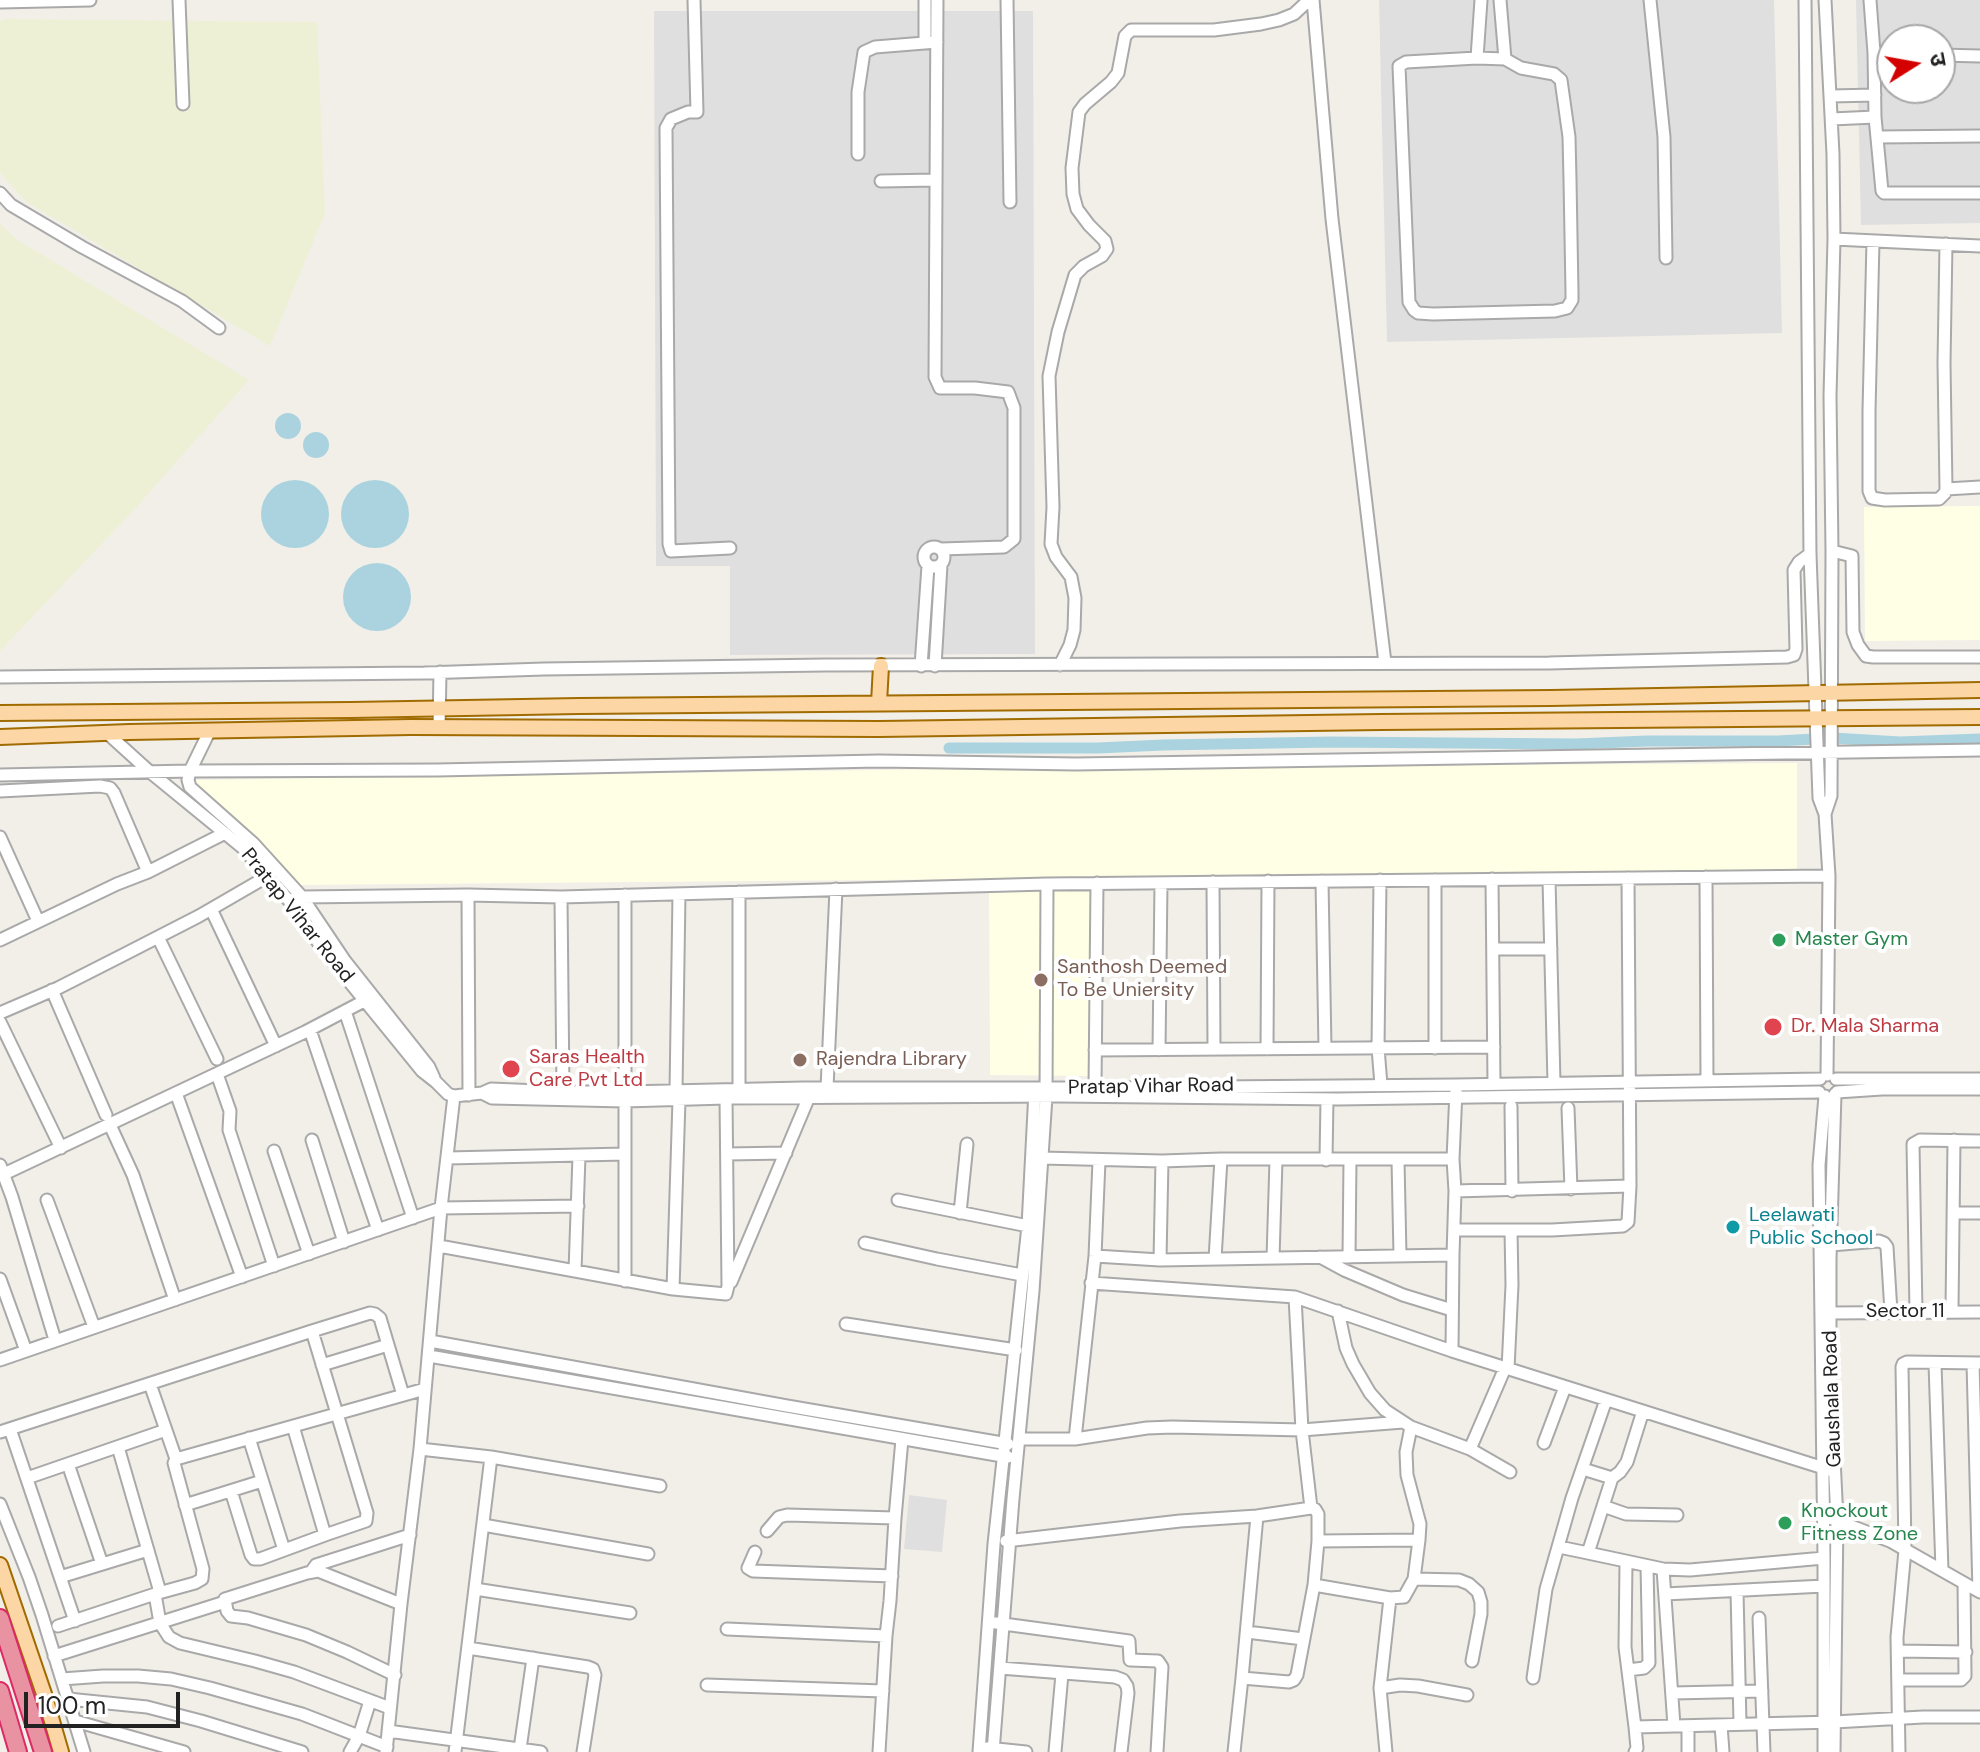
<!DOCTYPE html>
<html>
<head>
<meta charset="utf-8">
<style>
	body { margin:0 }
	#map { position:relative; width:1980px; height:1752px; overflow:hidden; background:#f2efe9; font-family:"DM Sans","Noto Sans Devanagari",sans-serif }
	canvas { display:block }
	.north { position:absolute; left:1876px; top:24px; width:80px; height:80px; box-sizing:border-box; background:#fff; border:2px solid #a7a7a7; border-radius:50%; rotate:79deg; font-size:22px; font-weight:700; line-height:32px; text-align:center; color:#222 }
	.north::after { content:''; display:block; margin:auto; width:28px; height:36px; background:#d40000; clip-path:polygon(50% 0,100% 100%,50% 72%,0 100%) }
	.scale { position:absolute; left:24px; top:1692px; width:156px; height:36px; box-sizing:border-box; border:4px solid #222; border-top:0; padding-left:10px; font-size:24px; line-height:28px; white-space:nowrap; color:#222; -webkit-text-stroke:6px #fff; paint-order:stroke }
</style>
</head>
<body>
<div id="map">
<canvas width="1980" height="1752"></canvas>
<div class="north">उ</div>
<div class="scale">100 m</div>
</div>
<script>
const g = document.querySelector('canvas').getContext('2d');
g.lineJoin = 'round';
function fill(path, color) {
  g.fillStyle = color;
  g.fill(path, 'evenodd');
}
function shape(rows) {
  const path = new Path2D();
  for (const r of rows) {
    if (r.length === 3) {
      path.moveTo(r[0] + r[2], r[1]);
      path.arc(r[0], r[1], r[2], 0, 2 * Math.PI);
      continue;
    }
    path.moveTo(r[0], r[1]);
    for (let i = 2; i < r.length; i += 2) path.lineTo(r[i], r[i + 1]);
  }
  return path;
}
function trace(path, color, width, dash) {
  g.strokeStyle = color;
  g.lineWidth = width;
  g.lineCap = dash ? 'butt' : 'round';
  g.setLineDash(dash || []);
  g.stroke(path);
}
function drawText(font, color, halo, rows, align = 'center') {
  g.font = font + ' "DM Sans",sans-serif';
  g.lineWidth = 8;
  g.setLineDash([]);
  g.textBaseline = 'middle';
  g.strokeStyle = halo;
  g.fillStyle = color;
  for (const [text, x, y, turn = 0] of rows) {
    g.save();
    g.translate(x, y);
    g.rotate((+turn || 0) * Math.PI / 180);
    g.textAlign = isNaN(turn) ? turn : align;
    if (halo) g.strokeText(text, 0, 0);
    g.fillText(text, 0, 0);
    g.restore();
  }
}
const residential = shape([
	[1379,0,1774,0,1782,333,1387,342],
	[1856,0,1980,0,1980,223,1861,225],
	[1892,40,1940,40,1940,88,1892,88],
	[654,11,1033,11,1035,654,730,655,730,566,656,566],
	[909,1495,947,1500,942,1552,904,1549]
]);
const education = shape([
	[1980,506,1980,640,1865,641,1864,507],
	[1797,763,1797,874,1091,879,1092,1076,990,1075,989,879,294,885,202,796,192,780,1016,768]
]);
const farmland = shape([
	[5,19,317,22,325,213,270,346,25,201,0,173,0,21],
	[0,223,16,239,249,380,132,512,0,651]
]);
const water = shape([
	[288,426,13],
	[316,445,13],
	[295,514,34],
	[375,514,34],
	[377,597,34]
]);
const canal = shape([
	[949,748,1098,748,1163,745,1330,742,1576,744,1647,741,1778,741,1833,738,1900,742,1980,739]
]);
const minor = shape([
	[179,0,183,104],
	[694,0,697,112,688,112,671,119,666,128,669,544,671,551,730,548],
	[925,0,925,43],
	[937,0,935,377,940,388,975,388,1008,392,1014,408,1014,539,1004,547,941,549],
	[1007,0,1010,202],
	[1313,0,1332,219,1385,663],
	[1500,0,1505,59],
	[1650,0,1664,137,1666,258],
	[1805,0,1810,554,1819,798,1825,814,1829,876,1827,1075],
	[1870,0,1874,53],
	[0,2,90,0],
	[1892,53,1874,53,1875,117,1882,191,1884,193,1980,193],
	[1940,55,1980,56],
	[1477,58,1505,59,1521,68,1554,74,1561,80,1569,137,1570,180,1572,292,1572,300,1567,308,1555,311,1433,314,1418,313,1414,310,1409,302,1399,66,1406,62,1477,58],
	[1477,58,1481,0],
	[1831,96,1875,95],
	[1832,119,1875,117],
	[1878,137,1980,136],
	[858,154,858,92,864,52,875,47,937,42],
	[881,181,936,180],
	[0,193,11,205,82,247,182,301,219,328],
	[1834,239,1980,246],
	[1873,241,1869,411,1869,491,1872,498,1885,500,1939,499,1945,493,1946,489,1944,363,1946,244],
	[1946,489,1980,487],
	[934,557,10],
	[1832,551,1852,556,1853,632,1858,645,1866,656,1873,657,1980,657],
	[1060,665,1070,645,1074,630,1075,598,1071,577,1056,557,1051,544,1053,507,1049,376,1058,332,1075,275,1084,266,1102,256,1107,249,1105,241,1089,225,1077,209,1073,194,1072,168,1079,112,1085,104,1111,82,1118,73,1125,36,1131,30,1214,30,1261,24,1279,20,1294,14,1309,0],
	[921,666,928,566],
	[935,666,941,565],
	[0,677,424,673,544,669,825,665,1549,663,1787,657,1794,655,1796,649,1794,570,1799,562,1810,554],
	[439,727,440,672],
	[210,730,190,771,188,780,190,787,253,843,302,897,345,961,429,1067,434,1078],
	[107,733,150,772,243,848,292,904,322,948,422,1071,436,1082,448,1094,454,1096,482,1093,491,1089,563,1092,625,1092,803,1088,1095,1088,1456,1085,1820,1079],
	[0,775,190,771,437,770,879,761,1076,764,1980,750],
	[0,791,100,786,110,788,114,793,148,872],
	[1825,814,1831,796,1832,551,1830,396,1834,239,1833,154,1825,0],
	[0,837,38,921],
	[1706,877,1707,1081],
	[1492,879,1494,1084],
	[1549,879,1554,1083],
	[1380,880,1378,1048,1381,1085],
	[1322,881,1325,1048],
	[1213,882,1214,1049],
	[739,892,739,1090],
	[468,895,469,1095],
	[625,895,625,1281],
	[561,897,563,1092],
	[292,904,302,897,468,895,561,897,1047,884,1829,876],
	[211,909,276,1046],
	[158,937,217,1059],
	[0,940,117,884,148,872,225,833],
	[1493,949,1551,949],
	[52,990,106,1115],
	[345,1011,413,1218],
	[0,1013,58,988,125,954,199,916,268,876],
	[0,1022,61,1148],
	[310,1030,378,1230],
	[1435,1048,1435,880],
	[1267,1049,1268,881],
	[1095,1050,1494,1047],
	[1159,1050,1161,883],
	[217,1074,230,1111,229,1130,274,1266],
	[1836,1079,1980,1079],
	[827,1088,836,889],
	[1095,1088,1097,883],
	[676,1091,679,894],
	[1837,1092,1882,1089,1980,1089],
	[176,1093,242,1277],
	[482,1093,492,1098,625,1101,726,1098,1058,1096,1338,1099,1819,1092],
	[1511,1106,1512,1191],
	[1568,1108,1571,1189],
	[110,1125,133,1175,175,1300],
	[312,1140,344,1242],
	[274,1151,309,1254],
	[727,1154,786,1153],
	[447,1158,625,1154],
	[1042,1158,1162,1161,1221,1159,1453,1159],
	[1326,1160,1327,1099],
	[1398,1160,1400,1256],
	[0,1165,12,1197,55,1340],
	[4,1174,305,1032,366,1000],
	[1455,1191,1630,1186],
	[47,1200,94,1327],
	[898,1200,1028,1226],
	[960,1213,967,1144],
	[1953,1213,1980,1213],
	[1454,1230,1552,1230,1623,1226,1628,1222,1630,1186,1628,878],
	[865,1243,937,1259,1022,1275],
	[1831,1245,1879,1241,1884,1243,1887,1247,1891,1312],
	[439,1246,673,1289,726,1294,728,1286,726,1098],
	[1095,1256,1160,1260,1453,1255],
	[1320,1257,1344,1270,1403,1295,1452,1310],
	[1349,1257,1350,1160],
	[1273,1258,1276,1160],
	[1215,1259,1221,1159],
	[1160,1260,1162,1161],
	[575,1271,579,1156],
	[0,1279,26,1351],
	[731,1282,808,1099],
	[1091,1283,1295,1297,1452,1351,1453,1255,1455,1191,1453,1159,1456,1091],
	[673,1289,679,1100],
	[1952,1309,1954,1140],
	[1338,1311,1346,1348,1353,1364,1370,1393,1385,1410,1411,1427,1470,1449,1510,1472],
	[1916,1312,1913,1144,1920,1140,1980,1141],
	[1830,1313,1980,1312],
	[846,1324,1016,1350],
	[312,1331,370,1313,375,1314,380,1318,403,1395],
	[430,1341,787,1406,1008,1444],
	[1452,1351,1830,1470],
	[429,1356,1008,1457],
	[0,1360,441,1208,578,1206],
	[1973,1363,1979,1591],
	[1935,1364,1942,1570],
	[322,1365,388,1345],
	[1508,1369,1512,1285,1511,1230],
	[150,1384,176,1459],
	[1643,1411,1627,1462,1620,1472,1612,1478,1588,1553,1663,1569,1690,1570,1824,1558],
	[1411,1427,1406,1452,1407,1475,1420,1524,1419,1540],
	[10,1429,75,1621],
	[0,1432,312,1331,367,1513,366,1521,325,1535,293,1426],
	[249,1438,284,1550],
	[1019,1439,1075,1439,1147,1428,1172,1427,1302,1430,1403,1422],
	[1075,1439,1095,1256,1099,1161],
	[1544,1443,1565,1387],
	[118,1447,160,1592],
	[420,1449,491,1457,455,1752],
	[1470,1449,1505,1368],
	[491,1457,660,1486],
	[68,1464,102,1564],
	[1583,1469,1612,1478],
	[27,1478,166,1430],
	[231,1491,251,1555,254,1559,260,1559,325,1535],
	[0,1504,29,1577,42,1615,84,1752],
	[185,1505,262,1481],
	[1603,1506,1626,1514,1677,1515],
	[1257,1516,1311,1508],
	[1830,1518,1890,1541,1980,1592],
	[483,1525,648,1554],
	[767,1531,779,1517,787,1515,895,1518],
	[1006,1541,1180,1521,1257,1516,1242,1678],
	[1559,1547,1588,1553],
	[755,1552,748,1568,753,1571,892,1576],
	[1626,1562,1625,1647,1635,1727],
	[1663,1569,1674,1726],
	[311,1572,316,1565,410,1535],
	[60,1577,148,1550],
	[1414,1579,1459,1580,1469,1584,1478,1592,1481,1602,1481,1614,1472,1661],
	[1314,1585,1390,1598,1404,1597,1414,1579,1419,1540,1318,1541],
	[475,1589,630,1613],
	[1737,1591,1740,1724],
	[155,1594,160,1623,169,1637,180,1643,255,1661,294,1672,390,1708],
	[1665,1594,1824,1586],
	[1759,1618,1764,1752],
	[989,1622,1129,1641,1130,1660,1158,1661,1162,1667,1157,1752],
	[58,1626,155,1594,195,1583,202,1579,203,1569,174,1463,176,1459,425,1389],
	[727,1629,886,1636],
	[1247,1632,1303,1639],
	[468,1648,588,1667,593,1669,595,1675,583,1752],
	[1898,1651,1966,1652],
	[54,1656,225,1602],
	[1000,1668,1115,1677,1123,1680,1127,1686,1128,1693,1121,1752],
	[1628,1670,1644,1668,1649,1663,1647,1566],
	[395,1675,347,1652,306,1635,248,1618,231,1616,227,1611,225,1599,307,1573,318,1571,401,1604],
	[1533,1678,1546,1589,1572,1498,1606,1400],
	[62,1679,103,1676,138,1676,171,1679,210,1688,302,1714,387,1747],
	[1898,1680,1961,1680,1965,1676,1964,1583],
	[707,1685,883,1691],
	[1380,1688,1400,1685,1418,1686,1467,1695],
	[1673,1693,1762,1691],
	[68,1699,147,1707,201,1721,302,1752],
	[75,1721,184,1752],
	[1721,1725,1723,1752],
	[1688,1726,1688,1752],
	[388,1731,541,1752],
	[987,1748,1026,1752],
	[520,1749,533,1658],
	[350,1752,359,1736,370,1701],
	[386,1752,401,1604,420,1449,441,1208,454,1096],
	[879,1752,886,1636,890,1601,895,1518,902,1439],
	[979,1752,994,1544,1028,1226,1035,1091],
	[993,1752,1013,1499,1033,1291,1046,1097,1047,884],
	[1055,1752,1062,1674],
	[1234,1752,1242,1678,1289,1682,1294,1680,1297,1675,1314,1585,1318,1541,1318,1514,1315,1509,1311,1508,1302,1430,1295,1297],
	[1386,1752,1380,1688,1390,1598],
	[1635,1752,1637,1748,1635,1727,1834,1722,1923,1717,1980,1717],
	[1824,1752,1824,1558,1819,1165,1825,1096],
	[1834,1752,1837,1520,1830,1375,1830,1259,1835,1094],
	[1899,1752,1897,1637,1905,1550,1902,1367,1903,1364,1907,1362,1980,1363]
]);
const major = shape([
	[879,703,881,666],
	[0,713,351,710,579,706,1551,698,1980,690],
	[0,737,129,732,411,727,879,729,1381,722,1980,717],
	[0,1565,45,1697,61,1752]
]);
const highway = shape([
	[0,1618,43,1752],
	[0,1691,18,1752]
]);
const markers = [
	[1779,940,8,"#2e9e5b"],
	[1041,980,8,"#8d6e63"],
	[1773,1027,10,"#e0444e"],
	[800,1060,8,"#8d6e63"],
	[511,1069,10,"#e0444e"],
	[1733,1227,8,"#0f9aa8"],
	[1785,1523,8,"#2e9e5b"]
];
const streetNames = [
	["Pratap Vihar Road",297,916,51],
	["Pratap Vihar Road",1151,1087,-1],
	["Sector 11",1905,1312],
	["Gaushala Road",1833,1399,-92]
];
const leisureNames = [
	["Master Gym",1795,940],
	["Knockout",1801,1512],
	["Fitness Zone",1801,1535]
];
const educationNames = [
	["Santhosh Deemed",1057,968],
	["To Be Uniersity",1057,991],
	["Rajendra Library",816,1060]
];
const healthNames = [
	["Dr. Mala Sharma",1791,1027],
	["Saras Health",529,1058],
	["Care Pvt Ltd",529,1081]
];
const cultureNames = [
	["Leelawati",1749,1216],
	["Public School",1749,1239]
];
fill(residential, '#e0dfdf');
fill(education, '#ffffe5');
fill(farmland, '#eef0d5');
fill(water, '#aad3df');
trace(canal, '#aad3df', 11);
trace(minor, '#a9a9a9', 15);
trace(major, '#a06b00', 18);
trace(highway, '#dc2a67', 20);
trace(minor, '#fff', 11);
trace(major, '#fcd6a4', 14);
trace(highway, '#e892a2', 16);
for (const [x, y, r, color] of markers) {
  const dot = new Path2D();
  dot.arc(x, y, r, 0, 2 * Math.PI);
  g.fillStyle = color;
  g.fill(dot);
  trace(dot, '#fff', 3);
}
drawText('20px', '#222', '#fff', streetNames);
drawText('20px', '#27864d', '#fff', leisureNames, 'left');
drawText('20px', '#785e54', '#fff', educationNames, 'left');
drawText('20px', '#be3a42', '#fff', healthNames, 'left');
drawText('20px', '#0d838f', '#fff', cultureNames, 'left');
</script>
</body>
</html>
